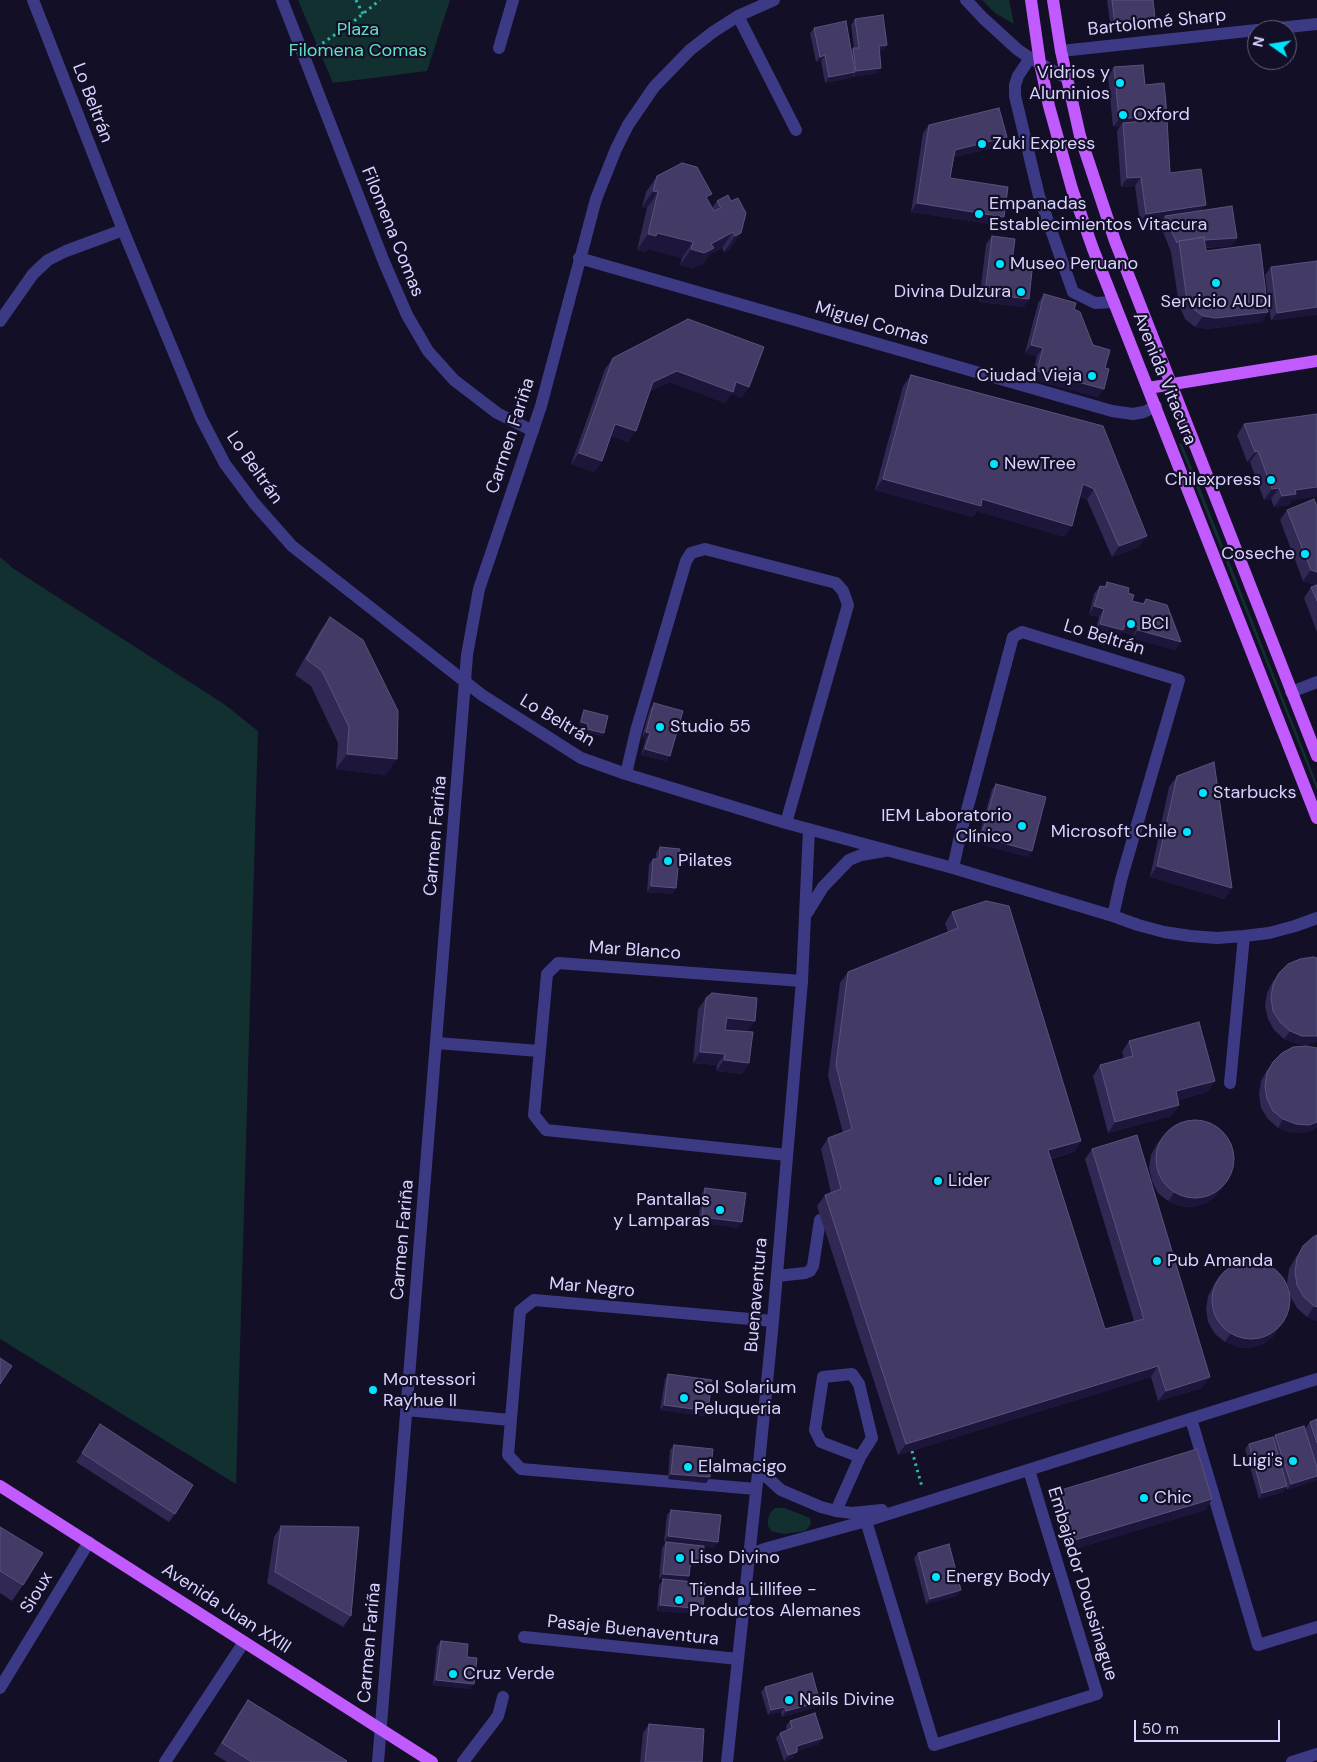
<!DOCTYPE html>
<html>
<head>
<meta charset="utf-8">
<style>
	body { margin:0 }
	#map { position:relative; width:1317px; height:1762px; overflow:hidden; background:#130f26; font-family:"DM Sans",sans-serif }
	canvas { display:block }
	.north { position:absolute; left:1247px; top:20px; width:50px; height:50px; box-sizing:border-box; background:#130f26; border:1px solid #625e7d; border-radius:50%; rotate:283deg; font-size:14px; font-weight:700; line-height:20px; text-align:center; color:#d9d4ff }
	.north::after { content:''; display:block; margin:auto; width:18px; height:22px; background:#00e5ff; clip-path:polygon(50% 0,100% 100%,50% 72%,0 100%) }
	.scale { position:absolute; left:1134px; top:1720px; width:146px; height:22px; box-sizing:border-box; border:2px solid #d9d4ff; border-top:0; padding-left:6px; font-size:15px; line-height:18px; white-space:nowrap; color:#d9d4ff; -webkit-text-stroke:4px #130f26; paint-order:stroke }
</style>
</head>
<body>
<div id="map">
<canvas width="1317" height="1762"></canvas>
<div class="north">N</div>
<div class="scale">50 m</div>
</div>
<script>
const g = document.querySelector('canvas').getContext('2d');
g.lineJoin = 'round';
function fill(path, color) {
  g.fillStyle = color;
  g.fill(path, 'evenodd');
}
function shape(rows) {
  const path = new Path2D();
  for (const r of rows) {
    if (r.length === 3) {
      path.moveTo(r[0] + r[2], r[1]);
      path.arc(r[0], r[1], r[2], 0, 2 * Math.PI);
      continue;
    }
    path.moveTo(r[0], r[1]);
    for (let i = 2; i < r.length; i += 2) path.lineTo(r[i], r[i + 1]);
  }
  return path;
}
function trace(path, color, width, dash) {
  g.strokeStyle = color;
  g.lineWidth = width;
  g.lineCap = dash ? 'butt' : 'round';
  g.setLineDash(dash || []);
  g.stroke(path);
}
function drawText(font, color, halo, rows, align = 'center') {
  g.font = font + ' "DM Sans",sans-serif';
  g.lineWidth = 4.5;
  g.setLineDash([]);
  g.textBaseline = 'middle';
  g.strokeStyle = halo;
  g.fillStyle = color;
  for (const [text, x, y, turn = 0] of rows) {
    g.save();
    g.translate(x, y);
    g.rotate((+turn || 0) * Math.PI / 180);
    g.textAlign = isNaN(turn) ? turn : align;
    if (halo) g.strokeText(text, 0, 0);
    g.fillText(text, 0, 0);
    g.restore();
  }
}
const green = shape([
	[298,0,450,0,427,71,333,83],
	[982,0,1009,0,1014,24,995,13],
	[1179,444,1182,444,1204,498,1317,784,1317,790],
	[0,557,14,569,224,704,258,731,236,1484,0,1339],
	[775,1508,785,1508,810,1518,811,1524,808,1528,805,1531,784,1534,771,1531,768,1526,768,1519,770,1513]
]);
const path = shape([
	[356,0,363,14],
	[317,47,349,25,380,0],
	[912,1451,922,1487]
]);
const minor = shape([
	[33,0,123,230,201,418,225,464,254,503,292,546,482,695,581,758,626,774,786,823,953,868,1113,916,1138,925,1164,932,1190,936,1217,938,1244,936,1269,933,1295,926,1317,918],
	[282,0,384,262,407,315,428,351,454,380,497,413,533,431],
	[966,0,983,18,1018,50,1030,58,1066,78],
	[738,16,796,130],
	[1260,30,1317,24],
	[499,48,513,0],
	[1061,51,1257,30],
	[1030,58,1018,76,1015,85,1015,96,1039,196,1073,292,1095,303,1114,302],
	[579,258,1112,411,1133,414,1144,412,1156,406],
	[0,321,33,274,48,260,66,251,123,230],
	[1291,692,1317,682],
	[626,774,636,731,686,561,691,553,705,549,836,583,843,591,848,605,786,823],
	[953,868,960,836,1013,637,1022,632,1179,680,1121,880,1113,916],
	[807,913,823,887,849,860,861,855,885,851],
	[437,1043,539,1051],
	[1230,1083,1244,936],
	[787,1155,546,1130,534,1115,547,974,558,963,802,981],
	[777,1276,805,1273,810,1271,813,1266,820,1220],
	[407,1410,510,1420],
	[1191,1419,1258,1645,1317,1627],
	[758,1469,781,1490,821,1507,836,1511,852,1513,882,1510],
	[756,1489,521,1469,508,1455,520,1311,534,1300,773,1321],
	[836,1511,860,1457,872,1438,859,1384,852,1374,823,1377,815,1430,821,1442,860,1457],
	[866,1521,934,1745,1097,1694,1029,1470],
	[748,1555,764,1549,866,1521,1317,1379],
	[524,1637,738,1659],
	[0,1688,89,1542],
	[165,1762,244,1642],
	[378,1762,465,681,467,655,479,589,541,406,596,199,616,149,628,125,654,87,690,50,713,32,738,16,774,0],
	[463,1762,498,1716,503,1697],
	[727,1762,759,1464,773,1321,802,981,809,829],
	[1292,1762,1317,1754]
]);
const major = shape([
	[1031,0,1040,63,1049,106,1072,189,1093,249,1317,818],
	[1053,0,1061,51,1080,136,1115,241,1317,756],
	[1148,388,1317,361],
	[0,1486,432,1762]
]);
const wall = shape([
	[1107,0,1153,0,1151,24,1111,30],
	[855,19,887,45,883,50,879,51,881,68,877,73,853,77,852,76,851,78,825,83,821,61,816,62,810,33,814,28,851,51,854,48,851,25],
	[1114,67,1145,85,1163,120,1170,173,1202,210,1237,238,1231,246,1206,248,1206,251,1268,312,1261,322,1208,329,1195,327,1185,319,1179,305,1171,252,1160,224,1163,219,1140,222,1135,186,1121,187,1117,131,1120,126,1113,127,1108,76],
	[929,125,1007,137,1001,146,954,157,950,178,998,225,911,212,923,133],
	[657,176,708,199,712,208,717,201,731,201,746,213,730,249,724,252,722,248,709,255,703,264,693,268,680,265,682,258,648,249,645,252,637,250,647,208,642,207,646,192],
	[992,236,1011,269,1024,307,979,302,986,244],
	[1317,261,1271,321,1265,275,1271,267],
	[1044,294,1074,309,1093,345,1105,368,1098,397,1031,379,1037,356,1025,353,1038,303],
	[613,358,749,387,741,398,731,394,725,403,670,382,650,391,628,442,611,436,602,461,594,472,571,464,605,369],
	[911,375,1103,426,1139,547,1112,557,1087,500,1080,497,1065,537,977,511,973,517,875,490,903,386],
	[1244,424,1292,500,1289,505,1274,507,1271,499,1264,500,1250,462,1247,462,1237,435],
	[1317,506,1317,632,1304,598,1311,587,1316,585,1303,581,1280,520,1287,510],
	[1107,582,1128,593,1132,601,1142,604,1146,599,1181,642,1175,650,1132,638,1133,635,1122,632,1118,639,1095,632,1099,617,1089,615,1094,594,1100,586,1104,587],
	[330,617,386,775,336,769,338,743,311,686,295,675,319,633],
	[654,703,670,756,666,761,641,755,646,738,642,737,650,709],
	[584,710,604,733,602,736,585,732,586,727,579,725,582,713],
	[1177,776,1232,888,1224,899,1150,877,1169,787],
	[996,784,1028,857,977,843,992,789],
	[660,847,676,888,672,894,647,892,649,864,653,859,656,859,656,853],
	[952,912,1081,1141,1074,1152,1051,1159,1105,1329,1134,1321,1085,1159,1092,1149,1202,1388,1158,1401,1151,1377,898,1455,817,1206,825,1195,831,1193,821,1149,828,1138,843,1133,828,1076,840,983,848,972,948,932,945,923],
	[1279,973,1309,1045,1297,1044,1284,1039,1274,1030,1268,1019,1265,1006,1267,993,1273,981],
	[706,998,747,1032,749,1063,742,1074,716,1071,717,1065,693,1063,698,1009],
	[1129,1041,1215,1081,1207,1092,1178,1100,1179,1105,1171,1116,1108,1133,1093,1076,1100,1065,1124,1059,1122,1052],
	[1273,1062,1315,1129,1303,1133,1290,1132,1278,1128,1268,1119,1261,1108,1259,1094,1261,1081,1267,1070],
	[1163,1136,1217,1195,1206,1203,1193,1207,1180,1206,1168,1201,1158,1193,1152,1181,1149,1168,1151,1155,1157,1144],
	[705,1188,738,1228,698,1222,702,1193],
	[1317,1235,1317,1321,1307,1317,1297,1308,1290,1296,1273,1337,1263,1344,1250,1348,1237,1347,1225,1342,1215,1334,1208,1322,1206,1309,1208,1296,1214,1285,1220,1276,1289,1290,1287,1283,1289,1269,1296,1257,1303,1246],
	[668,1374,704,1416,660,1410,665,1379],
	[1317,1419,1317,1478,1316,1480,1287,1490,1286,1487,1283,1492,1259,1499,1245,1449,1249,1444,1273,1438,1275,1435,1305,1429,1310,1422],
	[100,1424,175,1514,169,1522,76,1462],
	[674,1445,710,1477,706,1483,668,1479,670,1450],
	[1061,1490,1212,1499,1205,1510,1068,1551,1053,1501],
	[671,1510,714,1548,704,1546,703,1561,699,1566,690,1565,689,1576,685,1581,699,1614,657,1611,659,1585,663,1580,659,1579,662,1548,666,1542,677,1543,664,1542,667,1515],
	[281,1526,351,1616,343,1627,267,1583,274,1537],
	[0,1527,23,1585,12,1601,0,1593],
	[918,1553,957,1596,926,1604,914,1558],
	[441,1641,467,1657,470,1689,433,1685,437,1646],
	[765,1687,816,1707,782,1717,781,1712,768,1715,761,1692],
	[248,1700,346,1762,227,1762,214,1754,240,1711],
	[790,1721,819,1744,797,1751,793,1758,784,1761,776,1738,780,1733,787,1730,786,1726],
	[649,1724,702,1762,640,1762,643,1733]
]);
const shadedWall = shape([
	[1155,18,1151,24,1111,30,1115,24],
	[887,45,883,50,875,52,879,46],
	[825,55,821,61,816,62,820,57],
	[881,68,877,73,853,77,856,71],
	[855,72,851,78,825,83,829,77],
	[1167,114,1161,123,1123,123,1120,126,1113,127,1119,119],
	[1007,137,1001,146,949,158,955,150],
	[1141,177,1135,186,1121,187,1127,178],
	[653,191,658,192,647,208,642,207],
	[917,203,1004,217,998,225,911,212],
	[1206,205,1200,213,1165,216,1163,219,1140,222,1146,214],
	[733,232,722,248,709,255,703,264,693,268,680,265,691,249,711,244],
	[657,233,693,242,682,258,648,249,645,252,637,250,648,234],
	[741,233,730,249,724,252,735,236],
	[1237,238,1231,246,1197,248,1202,240],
	[985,294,1029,299,1024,307,979,302],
	[1317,307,1317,315,1271,321,1277,313],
	[1268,312,1261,322,1208,329,1195,327,1203,316],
	[1031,345,1043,348,1037,356,1025,353],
	[677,371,736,382,749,387,741,398,731,394,725,403,670,382,646,393,653,382],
	[1037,371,1104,389,1098,397,1031,379],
	[615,424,636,431,628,442,607,435],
	[1258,451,1250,462,1247,462,1255,452],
	[579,453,602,461,594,472,571,464],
	[883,479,982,499,1072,526,1065,537,977,511,973,517,875,490],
	[1083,484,1094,489,1087,500,1075,495],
	[1317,487,1317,497,1292,500,1289,505,1274,507,1282,496,1295,490],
	[1279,488,1271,499,1264,500,1272,489],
	[1147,536,1139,547,1112,557,1119,546],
	[1311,570,1317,572,1317,585,1303,581],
	[1094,606,1104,609,1099,617,1089,615],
	[1126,623,1138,627,1133,635,1122,632,1118,639,1095,632,1100,624],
	[1138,630,1181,642,1175,650,1132,638],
	[581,722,588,724,586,727,579,725],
	[587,729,604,733,602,736,585,732],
	[646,732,650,733,646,738,642,737],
	[645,749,670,756,666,761,641,755],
	[347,754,397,759,386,775,336,769],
	[981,837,1032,851,1028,857,977,843],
	[1157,866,1232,888,1224,899,1150,877],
	[651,886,676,888,672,894,647,892],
	[727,1018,755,1021,747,1032,719,1029],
	[1290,1031,1317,1036,1317,1042,1309,1045,1297,1044,1284,1039],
	[700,1052,725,1054,717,1065,693,1063],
	[724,1060,749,1063,742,1074,716,1071],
	[1215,1081,1207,1092,1168,1102,1176,1091],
	[1179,1105,1171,1116,1108,1133,1115,1122],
	[1283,1119,1317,1122,1317,1128,1303,1133,1290,1132,1278,1128],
	[1081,1141,1074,1152,1041,1161,1048,1150],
	[1223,1187,1217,1195,1206,1203,1193,1207,1180,1206,1168,1201,1174,1193],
	[702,1217,742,1222,738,1228,698,1222],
	[1314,1306,1317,1307,1317,1321,1307,1317],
	[1279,1328,1273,1337,1263,1344,1250,1348,1237,1347,1225,1342,1230,1334],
	[1158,1366,1151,1377,898,1455,906,1444],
	[1210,1377,1202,1388,1158,1401,1166,1391],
	[664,1405,708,1411,704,1416,660,1410],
	[671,1474,710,1477,706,1483,668,1479],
	[1317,1476,1317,1478,1316,1480,1287,1490,1291,1484],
	[1287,1486,1283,1492,1259,1499,1262,1493],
	[1212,1499,1205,1510,1068,1551,1075,1540],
	[668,1536,718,1542,714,1548,664,1542],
	[691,1559,703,1561,699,1566,687,1565],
	[663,1574,689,1576,685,1582,659,1579],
	[961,1590,957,1596,926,1604,930,1599],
	[660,1605,703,1609,699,1614,657,1611],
	[436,1680,474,1684,470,1689,433,1685],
	[820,1702,816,1707,782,1717,786,1711],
	[785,1707,781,1712,768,1715,771,1710],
	[823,1738,819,1744,793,1752,797,1746],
	[797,1752,793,1758,784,1761,788,1755]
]);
const building = shape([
	[1112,0,1153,0,1155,18,1115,24,1112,0],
	[883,15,887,45,879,46,881,68,856,71,853,48,859,48,855,19,883,15],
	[846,21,855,72,829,77,825,55,820,57,814,28,846,21],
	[1143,65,1145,85,1164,83,1167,114,1119,119,1114,67,1143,65],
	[999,108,1007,137,955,150,950,178,1008,187,1004,217,917,203,929,125,999,108],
	[1167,119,1170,173,1201,169,1206,205,1146,214,1141,177,1127,178,1123,123,1167,119],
	[682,163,697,167,712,194,706,197,714,211,721,208,717,201,728,195,731,201,738,198,746,213,741,233,735,236,733,232,711,244,714,248,704,253,691,249,693,242,657,233,656,236,648,234,658,192,653,191,657,176,682,163],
	[1232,206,1237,238,1205,240,1204,237,1179,241,1177,243,1165,216,1232,206],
	[992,236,1015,239,1011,269,1032,271,1029,299,985,294,992,236],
	[1204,237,1206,251,1260,244,1268,312,1216,318,1203,316,1192,308,1186,294,1179,241,1204,237],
	[1317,261,1317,307,1277,313,1271,267,1317,261],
	[1044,294,1076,303,1074,309,1080,312,1093,345,1110,350,1105,368,1109,369,1104,389,1037,371,1043,348,1031,345,1044,294],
	[688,319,764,347,749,387,736,382,733,392,677,371,653,382,636,431,615,424,602,461,579,453,613,358,688,319],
	[911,375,1103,426,1147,536,1119,546,1094,489,1083,484,1072,526,982,499,981,506,883,479,911,375],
	[1317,414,1317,487,1295,490,1296,494,1282,496,1279,488,1272,489,1258,451,1255,452,1244,424,1317,414],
	[1314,499,1317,506,1317,572,1311,570,1287,510,1314,499],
	[1107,582,1129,588,1128,593,1134,595,1132,601,1144,604,1146,599,1167,605,1181,642,1138,630,1138,627,1126,623,1123,630,1100,624,1104,609,1094,606,1100,586,1106,587,1107,582],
	[1317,585,1317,601,1311,587,1317,585],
	[330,617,363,640,398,711,397,759,347,754,349,727,322,671,306,659,330,617],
	[654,703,683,711,670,756,645,749,650,733,646,732,654,703],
	[584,710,608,716,604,733,587,729,588,724,581,722,584,710],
	[1214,762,1232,888,1157,866,1177,776,1214,762],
	[996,784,1046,797,1032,851,981,837,996,784],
	[660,847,680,849,676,888,651,886,653,859,659,859,660,847],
	[986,901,1009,906,1081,1141,1048,1150,1105,1329,1144,1319,1092,1149,1137,1135,1210,1377,1166,1391,1158,1366,906,1444,825,1195,841,1189,828,1138,852,1129,836,1065,848,972,958,928,952,912,986,901],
	[1313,957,1317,958,1317,1036,1302,1036,1290,1031,1280,1022,1273,1011,1271,998,1273,985,1279,973,1288,964,1300,959,1313,957],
	[712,993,757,998,755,1021,727,1018,725,1030,753,1032,749,1063,724,1060,725,1054,700,1052,706,998,712,993],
	[1199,1022,1215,1081,1176,1091,1179,1105,1115,1122,1100,1065,1133,1056,1129,1041,1199,1022],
	[1306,1046,1317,1048,1317,1122,1309,1125,1296,1124,1283,1119,1273,1111,1267,1099,1265,1086,1267,1073,1273,1062,1282,1053,1293,1047,1306,1046],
	[1195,1159,39],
	[705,1188,746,1193,742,1222,702,1217,705,1188],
	[1317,1235,1317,1307,1314,1306,1304,1297,1297,1285,1295,1272,1297,1258,1303,1246,1313,1237,1317,1235],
	[1251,1300,39],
	[0,1358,12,1366,0,1384,0,1358],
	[668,1374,712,1380,708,1411,664,1405,668,1374],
	[1317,1419,1317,1443,1310,1422,1317,1419],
	[100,1424,193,1485,175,1514,82,1453,100,1424],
	[1304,1426,1317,1467,1317,1476,1291,1484,1275,1435,1304,1426],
	[1273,1437,1287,1486,1262,1493,1249,1444,1273,1437],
	[674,1445,713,1449,710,1477,671,1474,674,1445],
	[1197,1449,1212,1499,1075,1540,1061,1490,1197,1449],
	[671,1510,721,1515,718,1542,668,1536,671,1510],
	[281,1526,359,1527,351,1616,275,1572,281,1526],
	[0,1527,43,1553,23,1585,0,1571,0,1527],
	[666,1542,704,1546,703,1561,691,1559,689,1576,663,1574,666,1542],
	[949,1544,961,1590,930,1599,918,1553,949,1544],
	[663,1579,705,1583,703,1609,660,1605,663,1579],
	[441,1641,468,1644,467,1657,477,1658,474,1684,436,1680,441,1641],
	[812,1673,820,1702,786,1711,785,1707,771,1710,765,1687,812,1673],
	[248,1700,347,1761,346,1762,252,1762,222,1743,248,1700],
	[815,1713,823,1738,797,1746,797,1752,788,1755,780,1733,792,1728,790,1721,815,1713],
	[649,1724,704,1729,702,1762,645,1762,649,1724]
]);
const markers = [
	[1120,83,5,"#00e5ff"],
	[1123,115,5,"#00e5ff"],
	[982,144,5,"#00e5ff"],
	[979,214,5,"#00e5ff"],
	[1000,264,5,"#00e5ff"],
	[1216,283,5,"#00e5ff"],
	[1021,292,5,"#00e5ff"],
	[1092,376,5,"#00e5ff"],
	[994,464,5,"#00e5ff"],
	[1271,480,5,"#00e5ff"],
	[1305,554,5,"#00e5ff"],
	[1131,624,5,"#00e5ff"],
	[660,727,5,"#00e5ff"],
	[1203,793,5,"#00e5ff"],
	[1022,826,5,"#00e5ff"],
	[1187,832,5,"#00e5ff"],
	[668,861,5,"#00e5ff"],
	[938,1181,5,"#00e5ff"],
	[720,1210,5,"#00e5ff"],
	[1157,1261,5,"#00e5ff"],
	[373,1390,5,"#00e5ff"],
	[684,1398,5,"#00e5ff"],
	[1293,1461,5,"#00e5ff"],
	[688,1467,5,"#00e5ff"],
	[1144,1498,5,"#00e5ff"],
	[680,1558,5,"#00e5ff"],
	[936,1577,5,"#00e5ff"],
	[679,1600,5,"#00e5ff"],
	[453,1674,5,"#00e5ff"],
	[789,1700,5,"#00e5ff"]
];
const streetNames = [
	["Bartolomé Sharp",1157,23,-6],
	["Lo Beltrán",92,103,69],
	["Filomena Comas",392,232,68],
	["Miguel Comas",872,324,16],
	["Avenida Vitacura",1164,379,68],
	["Carmen Fariña",511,436,-72],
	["Lo Beltrán",254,468,55],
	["Lo Beltrán",1104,638,17],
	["Lo Beltrán",557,721,31],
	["Carmen Fariña",436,836,-85],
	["Mar Blanco",635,951,4],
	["Carmen Fariña",403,1240,-85],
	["Mar Negro",592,1288,5],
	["Buenaventura",757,1295,-85],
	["Embajador Doussinague",1082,1584,73],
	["Sioux",37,1593,-59],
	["Avenida Juan XXIII",226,1609,33],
	["Pasaje Buenaventura",633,1631,6],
	["Carmen Fariña",370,1643,-85]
];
const parkNames = [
	["Plaza",358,30],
	["Filomena Comas",358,51]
];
const poiNames = [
	["Vidrios y",1110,73,"right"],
	["Aluminios",1110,94,"right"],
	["Oxford",1133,115],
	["Zuki Express",992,144],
	["Empanadas",989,204],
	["Establecimientos Vitacura",989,225],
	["Museo Peruano",1010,264],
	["Divina Dulzura",1011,292,"right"],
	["Servicio AUDI",1216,302,"center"],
	["Ciudad Vieja",1082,376,"right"],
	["NewTree",1004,464],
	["Chilexpress",1261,480,"right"],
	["Coseche",1295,554,"right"],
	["BCI",1141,624],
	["Studio 55",670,727],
	["Starbucks",1213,793],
	["IEM Laboratorio",1012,816,"right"],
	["Clínico",1012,837,"right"],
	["Microsoft Chile",1177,832,"right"],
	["Pilates",678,861],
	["Lider",948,1181],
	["Pantallas",710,1200,"right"],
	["y Lamparas",710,1221,"right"],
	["Pub Amanda",1167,1261],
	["Montessori",383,1380],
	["Rayhue II",383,1401],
	["Sol Solarium",694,1388],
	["Peluqueria",694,1409],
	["Luigi's",1283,1461,"right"],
	["Elalmacigo",698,1467],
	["Chic",1154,1498],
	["Liso Divino",690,1558],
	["Energy Body",946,1577],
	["Tienda Lillifee -",689,1590],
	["Productos Alemanes",689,1611],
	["Cruz Verde",463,1674],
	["Nails Divine",799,1700]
];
fill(green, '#12302f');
trace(path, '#2fb8b0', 3, [2.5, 4]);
trace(minor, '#3d3a85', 12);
trace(major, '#c25bff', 12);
fill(wall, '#312854');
fill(shadedWall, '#1d163a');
fill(building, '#433a66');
trace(building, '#5a527e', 1);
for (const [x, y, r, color] of markers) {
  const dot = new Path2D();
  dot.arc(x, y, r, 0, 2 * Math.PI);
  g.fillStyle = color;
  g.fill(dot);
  trace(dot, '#130f26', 2);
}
drawText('18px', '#d9d4ff', '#130f26', streetNames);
drawText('18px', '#5fe0c0', '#130f26', parkNames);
drawText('18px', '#d9d4ff', '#130f26', poiNames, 'left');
</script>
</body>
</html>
